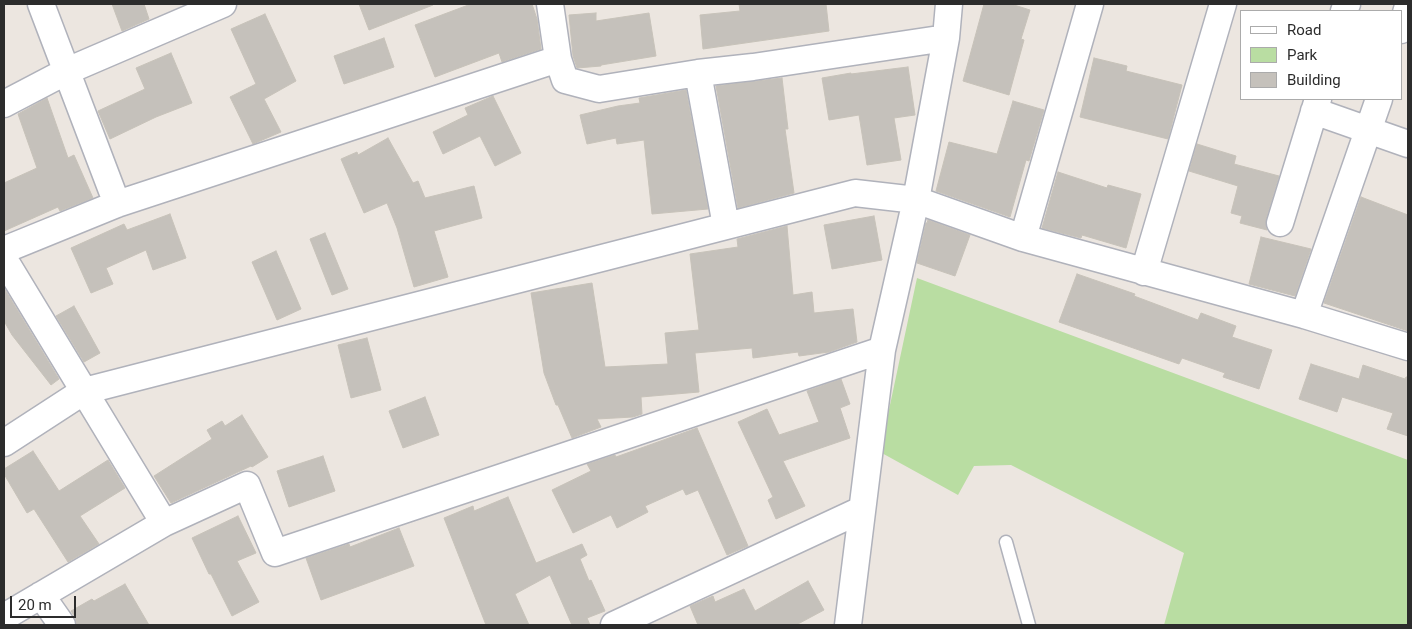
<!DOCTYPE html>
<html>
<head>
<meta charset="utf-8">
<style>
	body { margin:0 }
	#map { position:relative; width:1412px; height:629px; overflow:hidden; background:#ece6e0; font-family:Roboto,sans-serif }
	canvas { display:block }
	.frame { position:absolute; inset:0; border:5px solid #2c2c2c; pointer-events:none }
	.legend { position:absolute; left:1240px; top:10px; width:162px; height:90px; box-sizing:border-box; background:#fff; border:1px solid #ababab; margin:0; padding:6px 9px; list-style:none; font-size:15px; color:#2c2c2c }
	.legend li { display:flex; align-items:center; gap:10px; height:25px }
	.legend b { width:25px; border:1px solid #ababab }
	.scale { position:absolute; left:10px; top:596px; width:66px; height:22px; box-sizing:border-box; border:2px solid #2c2c2c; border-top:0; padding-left:6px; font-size:15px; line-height:18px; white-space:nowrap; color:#2c2c2c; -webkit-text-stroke:4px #fff; paint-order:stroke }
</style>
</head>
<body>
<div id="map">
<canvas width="1412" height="629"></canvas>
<div class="frame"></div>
<ul class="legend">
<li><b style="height:6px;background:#fff"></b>Road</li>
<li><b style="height:14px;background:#b9dda2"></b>Park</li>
<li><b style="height:14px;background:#c5c1bb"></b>Building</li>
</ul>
<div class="scale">20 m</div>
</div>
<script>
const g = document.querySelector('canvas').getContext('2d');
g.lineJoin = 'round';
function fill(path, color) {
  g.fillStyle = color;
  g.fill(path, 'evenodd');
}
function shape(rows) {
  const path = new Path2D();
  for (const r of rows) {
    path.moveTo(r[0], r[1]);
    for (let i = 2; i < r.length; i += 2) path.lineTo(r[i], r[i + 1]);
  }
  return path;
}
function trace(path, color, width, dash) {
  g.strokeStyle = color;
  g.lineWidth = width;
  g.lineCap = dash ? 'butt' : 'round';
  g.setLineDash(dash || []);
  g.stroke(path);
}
const green = shape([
	[917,278,1408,460,1408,625,1164,625,1184,553,1011,465,974,466,958,495,880,452]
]);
const building = shape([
	[112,4,144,4,149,19,122,31,112,4],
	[359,4,432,4,433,5,369,30,359,4],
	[471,4,532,4,537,19,541,49,502,62,499,53,435,77,415,25,471,4],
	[739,4,826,4,829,31,703,49,700,15,740,11,739,4],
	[984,4,1011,4,1030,10,1021,39,1024,40,1009,95,963,81,984,4],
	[596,13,596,21,649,13,656,56,601,65,601,66,577,68,573,56,569,15,596,13],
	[265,14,296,81,264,99,281,132,253,144,230,97,256,84,231,29,265,14],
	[384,38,394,67,344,84,334,56,384,38],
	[171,53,192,103,156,117,110,139,98,111,145,89,136,68,171,53],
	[1094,58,1127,66,1126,71,1182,85,1168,139,1080,117,1094,58],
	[908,67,915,115,894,118,901,160,867,165,859,115,829,120,822,78,851,73,851,74,908,67],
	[782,78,788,129,785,129,794,193,738,208,716,86,782,78],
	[686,90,708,209,652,214,644,140,617,144,616,138,587,144,580,115,618,106,640,103,639,98,686,90],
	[493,96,521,153,495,166,480,136,443,154,433,132,468,115,465,108,493,96],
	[47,98,68,158,74,155,93,198,60,211,58,207,4,231,4,183,37,168,18,114,47,98],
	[1013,101,1044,110,1029,161,1026,160,1010,217,936,191,949,142,997,154,1013,101],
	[388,138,413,183,418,181,425,198,474,186,482,218,434,231,448,277,414,287,397,228,387,203,364,213,341,159,357,152,358,155,388,138],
	[1197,144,1236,156,1234,164,1279,176,1266,219,1267,230,1240,223,1242,216,1231,213,1238,186,1189,171,1197,144],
	[1058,172,1107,188,1108,185,1141,194,1126,248,1082,235,1081,238,1042,228,1058,172],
	[1361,197,1408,215,1408,331,1324,303,1361,197],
	[170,214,186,258,153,270,146,250,106,268,113,284,91,293,71,248,124,224,127,230,170,214],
	[874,216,882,260,832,269,824,225,874,216],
	[928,220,970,235,955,276,917,263,926,223,927,223,928,220],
	[787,226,793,295,812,292,814,313,853,309,857,342,829,352,799,356,798,352,753,358,752,348,695,353,699,392,641,397,642,414,633,417,597,419,601,427,572,438,558,405,556,405,544,373,531,293,592,283,605,367,668,364,665,333,699,330,690,254,738,247,737,239,787,226],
	[325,233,348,289,332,295,310,239,325,233],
	[1261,237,1311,249,1295,296,1249,284,1261,237],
	[276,251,301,309,277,320,252,262,276,251],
	[1077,274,1135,294,1134,296,1198,320,1201,313,1236,326,1232,337,1272,350,1259,389,1223,377,1225,373,1182,358,1179,364,1059,322,1077,274],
	[4,288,59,379,51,385,12,335,4,321,4,288],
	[74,306,100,353,84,362,56,316,74,306],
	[367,338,381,390,351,398,338,345,367,338],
	[1311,364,1359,379,1363,365,1405,379,1406,377,1408,377,1408,436,1387,429,1393,413,1342,397,1337,412,1299,399,1311,364],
	[841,379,850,404,840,408,850,438,783,461,805,506,776,519,768,500,773,497,738,422,767,409,779,435,819,422,807,391,841,379],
	[425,397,439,435,403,448,389,411,425,397],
	[242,415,268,457,252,467,251,466,171,503,154,476,212,439,207,430,222,421,225,426,242,415],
	[697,428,748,546,727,555,698,490,686,495,683,489,645,506,648,512,617,528,611,515,573,533,552,490,591,471,587,464,615,455,616,457,697,428],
	[33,451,59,491,108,460,125,488,80,516,99,544,68,562,34,509,27,513,4,474,4,469,33,451],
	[323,456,335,491,289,507,277,471,323,456],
	[508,497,536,563,582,544,587,555,580,559,589,581,591,580,605,611,587,618,590,625,572,625,550,575,515,594,529,625,486,625,444,518,473,506,474,511,508,497],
	[238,516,256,553,237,561,259,602,232,616,211,574,209,574,192,538,238,516],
	[399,528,414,566,321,600,306,558,349,544,350,547,399,528],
	[808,581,824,610,796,625,698,625,690,606,713,596,715,602,744,589,755,611,808,581],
	[125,584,149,625,77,625,75,617,71,611,92,599,94,601,125,584]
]);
const service = shape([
	[1006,542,1029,625]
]);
const minor = shape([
	[41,4,117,204],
	[550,4,558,59,565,80,599,89,698,73,753,67,946,38],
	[1344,11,1347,4],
	[1401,30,1408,6],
	[698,73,726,226],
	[4,104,67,71,223,4],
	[1314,111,1408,144],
	[1280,223,1318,99],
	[1023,238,1090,4],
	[4,250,117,204,558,59],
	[4,259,164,523],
	[1144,272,1223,4],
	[1304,315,1379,99],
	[4,443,84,391,855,193,916,200,1023,238,1304,315,1408,347],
	[41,595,62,625],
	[4,617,164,523,247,485,275,553,882,350],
	[614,625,861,510],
	[848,625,882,350,916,200,946,38,949,4]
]);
fill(green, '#b9dda2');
fill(building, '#c5c1bb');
trace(building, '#c7c2b9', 1);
trace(service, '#b0b2bb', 15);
trace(minor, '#b0b2bb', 29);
trace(service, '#fff', 12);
trace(minor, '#fff', 26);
</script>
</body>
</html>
